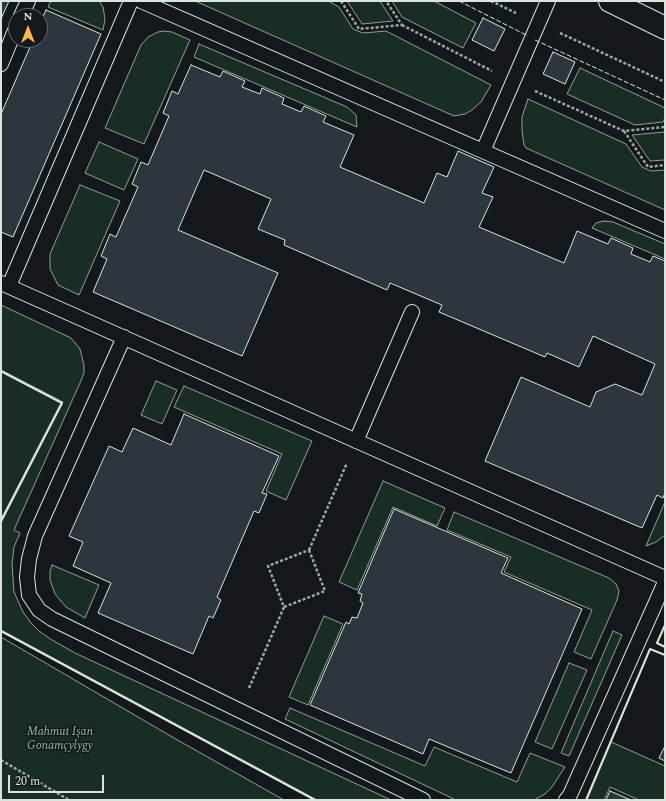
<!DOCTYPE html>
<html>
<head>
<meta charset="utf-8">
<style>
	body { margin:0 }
	#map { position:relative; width:666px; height:801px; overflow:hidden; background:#14181c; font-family:Spectral,serif }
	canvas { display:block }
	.frame { position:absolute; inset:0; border:2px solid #d8e6dc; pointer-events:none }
	.north { position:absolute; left:8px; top:8px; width:40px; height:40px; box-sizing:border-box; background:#14181c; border:1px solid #626a69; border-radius:50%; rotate:0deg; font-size:11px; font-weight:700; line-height:16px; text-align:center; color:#d8e6dc }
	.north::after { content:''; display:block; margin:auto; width:14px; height:18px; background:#ffb74d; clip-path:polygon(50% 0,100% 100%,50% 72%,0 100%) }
	.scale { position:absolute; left:8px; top:775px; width:96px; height:18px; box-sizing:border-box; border:2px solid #d8e6dc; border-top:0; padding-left:5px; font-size:12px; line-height:14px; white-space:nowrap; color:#d8e6dc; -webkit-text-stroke:3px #14181c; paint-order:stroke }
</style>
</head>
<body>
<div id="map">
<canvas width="666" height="801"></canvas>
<div class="frame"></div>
<div class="north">N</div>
<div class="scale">20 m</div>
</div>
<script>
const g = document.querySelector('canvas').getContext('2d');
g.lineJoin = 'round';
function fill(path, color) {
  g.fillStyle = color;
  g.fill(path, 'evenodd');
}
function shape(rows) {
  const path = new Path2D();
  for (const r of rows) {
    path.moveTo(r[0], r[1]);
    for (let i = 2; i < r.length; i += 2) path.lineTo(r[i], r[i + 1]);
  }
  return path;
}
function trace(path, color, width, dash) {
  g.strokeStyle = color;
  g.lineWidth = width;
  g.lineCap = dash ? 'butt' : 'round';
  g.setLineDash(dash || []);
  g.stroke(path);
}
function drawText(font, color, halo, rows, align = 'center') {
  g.font = font + ' Spectral,serif';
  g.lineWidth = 3;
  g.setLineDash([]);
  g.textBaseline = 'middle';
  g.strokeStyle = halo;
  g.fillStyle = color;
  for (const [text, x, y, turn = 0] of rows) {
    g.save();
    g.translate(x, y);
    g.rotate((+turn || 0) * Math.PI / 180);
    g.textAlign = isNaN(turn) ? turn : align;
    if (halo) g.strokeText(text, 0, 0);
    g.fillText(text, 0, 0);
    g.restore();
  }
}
const green = shape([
	[51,1,99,1,103,7,105,19,103,30,48,7,51,1],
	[195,1,328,1,339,7,353,29,363,33,386,31,491,85,481,102,472,110,465,114,454,116,195,1],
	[347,1,380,1,393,21,362,24,347,1],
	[392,1,434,1,476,23,463,48,402,17,392,1],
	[163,31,172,32,190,40,144,144,105,128,141,45,148,37,158,32,163,31],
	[199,44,347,107,356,115,357,127,194,57,199,44],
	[580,68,665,108,665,118,663,122,635,125,567,94,580,68],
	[528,99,626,144,642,167,651,171,665,170,665,210,526,148,524,145,522,131,522,117,528,99],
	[664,132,665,134,665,160,650,161,632,135,664,132],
	[99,142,138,159,124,190,85,173,99,142],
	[80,185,120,201,79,295,58,285,50,269,50,254,80,185],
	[604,221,613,222,665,244,665,259,592,228,596,223,604,221],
	[1,305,71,338,80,349,84,365,84,373,80,383,14,530,20,533,14,547,12,564,14,592,23,612,31,623,39,631,52,640,75,653,391,800,317,800,1,630,1,523,63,402,1,370,1,305],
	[1,372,61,403,1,519,1,372],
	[156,381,177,390,162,424,141,415,156,381],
	[184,386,312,441,286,500,266,491,282,454,174,407,184,386],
	[383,481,445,508,437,526,393,507,357,590,339,582,383,481],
	[664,504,665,504,665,535,656,542,646,546,664,504],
	[454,512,609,578,616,584,619,591,617,600,591,659,574,652,592,610,504,572,511,557,447,530,454,512],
	[52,565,99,585,85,618,66,607,55,594,50,580,50,571,52,565],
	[324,616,343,624,308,705,289,697,324,616],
	[613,631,622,635,569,756,561,753,613,631],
	[1,637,174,738,284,800,1,800,1,637],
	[569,663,587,670,552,749,535,742,569,663],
	[290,708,425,766,434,747,517,782,530,753,565,767,552,787,545,794,534,800,456,800,285,719,290,708],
	[611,742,665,766,665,800,639,800,610,787,604,800,587,800,611,742]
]);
const building = shape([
	[1,1,9,1,1,19,1,1],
	[46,10,101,34,13,237,1,232,1,114,33,40,40,40,40,24,46,10],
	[483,18,505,29,494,51,472,40,483,18],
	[553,52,575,62,565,84,543,74,553,52],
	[191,65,220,77,223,71,245,81,242,87,260,94,262,88,284,98,282,104,301,112,304,106,326,116,323,122,354,135,340,167,424,203,437,173,447,177,458,151,494,167,482,193,493,197,479,227,564,263,577,231,608,244,611,238,633,248,631,254,650,262,653,256,665,261,665,493,663,498,657,495,642,528,485,461,521,377,590,407,596,392,615,384,642,395,655,364,593,336,579,367,547,353,545,357,439,312,442,305,390,283,387,290,284,245,285,240,258,229,271,199,204,170,178,230,278,273,242,356,93,292,107,259,101,256,110,234,116,237,138,187,132,184,141,162,148,165,169,116,163,113,172,91,178,94,191,65],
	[184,414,279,456,262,493,267,494,259,513,254,511,217,597,221,600,213,618,209,616,193,654,98,613,111,583,73,566,83,542,69,536,109,446,122,452,133,428,171,445,184,414],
	[394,509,508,558,501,573,582,609,511,773,429,739,423,754,310,705,346,622,349,624,352,617,357,618,363,603,360,601,362,594,358,593,394,509],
	[665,746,665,761,659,758,665,746],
	[610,791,631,800,606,800,610,791]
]);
const path = shape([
	[341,1,359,29,402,25,386,1],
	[491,1,516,13],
	[402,25,492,71],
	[560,33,665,82],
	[535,91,624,131,665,127],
	[624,131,648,167,665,165],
	[309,550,325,591,284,607,268,566,309,550],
	[309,550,347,463],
	[249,688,284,607],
	[1,760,69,800]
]);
const lane = shape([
	[141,1,665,231],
	[21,16,28,1],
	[1,64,16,28],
	[483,151,548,1],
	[1,283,665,578],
	[9,286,131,1],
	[124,337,35,536,29,559,27,577,29,595,39,610,52,619,423,800],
	[356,441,412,312],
	[566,800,570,795,665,582]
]);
const secondary = shape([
	[610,1,665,28]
]);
const fence = shape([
	[459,1,528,36],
	[535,40,665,100]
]);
const wall = shape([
	[1,371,62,403,1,521],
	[665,625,657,643,665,647],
	[1,631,315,800],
	[586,800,650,649,665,655]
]);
const parkNames = [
	["Mahmut Işan",60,733],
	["Gonamçylygy",60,747]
];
fill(green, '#1a2d24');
trace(green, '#939e99', 1);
fill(building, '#2c363c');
trace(building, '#d8e6dc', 1);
trace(lane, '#d8e6dc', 16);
trace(secondary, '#d8e6dc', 24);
trace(path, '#9da8a2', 2.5, [3, 2]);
trace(lane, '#14181c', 14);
trace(secondary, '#14181c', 22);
trace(fence, '#d8e6dc', 1, [5, 2]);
trace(wall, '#d8e6dc', 2);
drawText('italic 12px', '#8ac095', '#14181c', parkNames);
</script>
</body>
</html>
